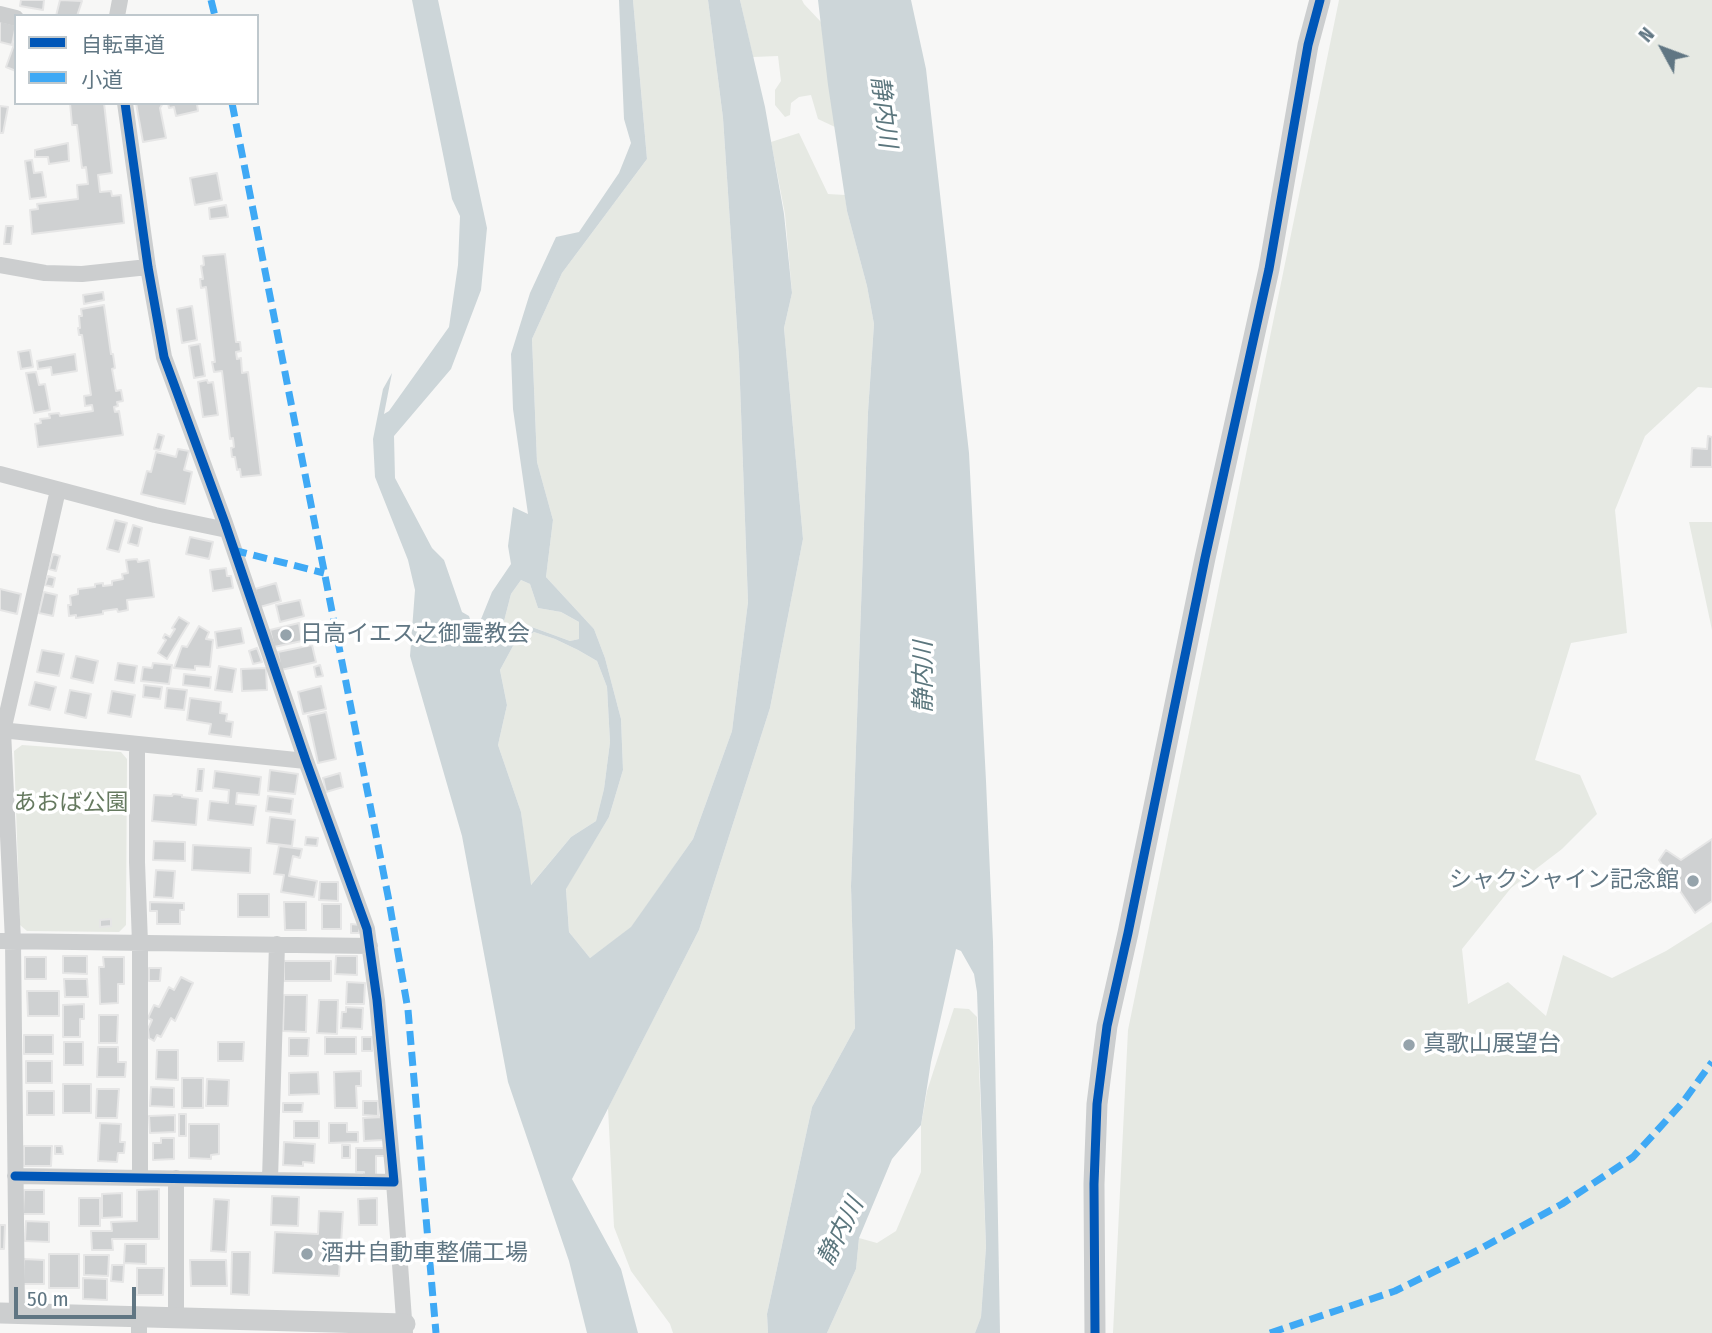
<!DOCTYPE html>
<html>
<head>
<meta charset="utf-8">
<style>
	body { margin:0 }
	#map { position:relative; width:1712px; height:1333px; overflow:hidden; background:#f7f7f6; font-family:"Fira Sans Condensed","Noto Sans JP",sans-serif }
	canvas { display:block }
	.legend { position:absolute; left:14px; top:14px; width:245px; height:91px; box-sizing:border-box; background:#fff; border:2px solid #bfc8cd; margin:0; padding:9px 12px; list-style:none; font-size:21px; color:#607683 }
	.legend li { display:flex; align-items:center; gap:14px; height:35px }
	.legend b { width:35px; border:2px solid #bfc8cd }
	.north { position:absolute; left:1628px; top:14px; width:70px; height:70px; -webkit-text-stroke:5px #fff; paint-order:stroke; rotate:311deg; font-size:19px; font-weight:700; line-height:28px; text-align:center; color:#607683 }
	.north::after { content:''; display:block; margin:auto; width:24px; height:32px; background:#607683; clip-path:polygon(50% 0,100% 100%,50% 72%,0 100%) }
	.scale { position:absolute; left:14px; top:1287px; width:122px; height:32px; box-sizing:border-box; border:4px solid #607683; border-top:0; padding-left:9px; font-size:21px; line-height:24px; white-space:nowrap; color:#607683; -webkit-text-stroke:5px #fff; paint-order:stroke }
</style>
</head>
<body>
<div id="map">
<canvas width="1712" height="1333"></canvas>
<ul class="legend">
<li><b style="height:9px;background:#0057b8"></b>自転車道</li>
<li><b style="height:9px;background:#3fa9f5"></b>小道</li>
</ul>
<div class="north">N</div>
<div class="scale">50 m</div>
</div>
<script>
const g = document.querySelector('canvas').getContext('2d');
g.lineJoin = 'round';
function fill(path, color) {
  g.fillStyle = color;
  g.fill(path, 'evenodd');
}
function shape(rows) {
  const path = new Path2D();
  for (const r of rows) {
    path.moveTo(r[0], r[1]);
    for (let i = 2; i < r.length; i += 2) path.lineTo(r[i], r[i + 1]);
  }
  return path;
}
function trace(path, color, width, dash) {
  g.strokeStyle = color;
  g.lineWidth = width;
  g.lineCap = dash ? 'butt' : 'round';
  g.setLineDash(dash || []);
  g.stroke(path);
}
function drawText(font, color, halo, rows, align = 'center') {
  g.font = font + ' "Fira Sans Condensed","Noto Sans JP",sans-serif';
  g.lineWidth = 7;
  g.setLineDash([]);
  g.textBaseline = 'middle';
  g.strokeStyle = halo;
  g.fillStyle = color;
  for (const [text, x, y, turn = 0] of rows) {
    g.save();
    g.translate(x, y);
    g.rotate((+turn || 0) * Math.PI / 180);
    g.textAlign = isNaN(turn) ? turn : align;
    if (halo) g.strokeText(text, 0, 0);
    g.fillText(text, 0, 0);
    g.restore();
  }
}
const green = shape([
	[633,0,708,0,723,118,739,357,748,602,732,731,693,839,631,928,590,958,569,932,566,888,609,817,623,770,621,719,605,658,594,629,546,577,553,520,537,462,532,339,562,273,647,159],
	[740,0,802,0,804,4,821,22,835,127,818,119,811,95,799,97,791,103,790,115,785,117,775,105,775,90,781,81,778,56,753,57],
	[1339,0,1712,0,1712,388,1698,387,1645,436,1615,510,1627,633,1571,643,1535,760,1580,775,1597,814,1562,849,1511,888,1462,949,1468,1004,1508,982,1546,1016,1563,955,1612,978,1666,951,1712,922,1712,1333,1113,1333,1128,1030],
	[799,133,828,194,845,195,847,211,867,286,874,324,868,412,851,886,855,1028,812,1107,767,1314,768,1333,673,1333,670,1324,631,1271,614,1227,608,1108,699,930,770,708,803,539,784,328,792,293,785,214,771,142],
	[1689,522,1712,522,1712,630],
	[521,580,530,584,538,608,561,612,579,622,579,639,570,641,529,626,516,637,506,636,503,625,511,594],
	[534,632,555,639,578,650,597,661,607,687,610,742,604,789,596,821,571,837,530,886,521,812,498,745,507,705,500,670,513,646],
	[22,745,121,752,127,759,126,925,119,932,27,931,20,925,14,751],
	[954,1008,969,1009,977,1017,986,1247,981,1317,975,1333,827,1333,856,1269,859,1238,877,1243,896,1231,921,1172,921,1125,927,1091]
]);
const water = shape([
	[412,0,438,0,487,228,481,290,451,369,394,436,395,478,432,548,444,560,462,612,469,616,475,634,492,592,511,564,508,546,513,507,528,514,513,409,511,354,530,293,556,237,579,232,619,173,631,143,624,119,619,0,633,0,647,159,562,273,532,339,537,462,553,520,546,577,594,629,605,658,621,719,623,770,609,817,566,889,569,932,590,958,631,927,693,839,732,731,748,602,739,357,723,118,708,0,740,0,765,107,784,214,792,293,784,328,803,539,770,708,699,930,572,1179,621,1269,638,1333,587,1333,569,1261,508,1082,462,836,410,656,415,590,408,560,375,477,373,439,383,389,392,373,384,414,389,411,449,327,458,265,460,216,452,199],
	[521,580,530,584,538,608,561,612,579,622,579,639,570,641,529,626,516,637,506,636,503,625,511,594],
	[534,632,555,639,578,650,597,661,607,687,610,742,604,789,596,821,571,837,531,885,521,812,498,745,507,705,500,670,513,646],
	[818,0,911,0,926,69,969,453,986,781,993,942,1000,1333,975,1333,981,1317,986,1247,977,992,974,974,961,951,956,949,931,1062,921,1125,892,1159,859,1238,856,1269,827,1333,768,1333,767,1314,812,1107,855,1028,851,886,868,412,874,324,867,286,847,211,828,85]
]);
const building = shape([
	[21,0,44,0,43,10,20,6,21,0],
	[60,0,82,1,77,16,56,16,60,0],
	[0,21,16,25,12,45,0,42,0,21],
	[16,39,16,71,6,67,16,39],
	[70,103,104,103,112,173,98,175,100,192,111,191,112,196,121,195,124,223,32,234,30,210,38,209,37,204,78,199,77,185,88,184,86,167,82,168,77,125,72,125,70,103],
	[136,103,163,103,160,108,166,138,143,142,136,103],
	[168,103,204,103,197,104,198,111,176,116,174,107,169,108,168,103],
	[0,106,8,107,3,133,0,133,0,106],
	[68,143,69,161,49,164,48,157,35,157,35,150,68,143],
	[32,160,34,173,42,172,46,197,30,199,25,161,32,160],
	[217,173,222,200,195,205,190,178,217,173],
	[226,205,228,217,210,219,209,208,226,205],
	[6,226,13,226,11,244,4,244,6,226],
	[225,254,236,342,240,342,241,351,236,352,237,359,241,358,242,373,248,372,261,475,241,477,240,469,237,470,235,457,232,457,231,448,234,447,233,438,230,439,222,371,214,372,212,362,215,362,206,287,201,288,200,279,203,279,201,266,204,265,203,256,225,254],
	[103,292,104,300,84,304,83,295,103,292],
	[104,305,111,354,113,354,115,368,112,369,116,391,121,390,123,401,117,402,118,406,114,407,115,412,119,411,123,435,38,447,35,424,41,423,40,419,50,418,49,414,59,413,60,416,93,411,92,405,85,406,84,396,91,395,82,335,79,335,78,328,80,328,79,316,82,316,81,309,104,305],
	[192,306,197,340,182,343,177,309,192,306],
	[200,344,205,376,194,378,189,346,200,344],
	[30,350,33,367,21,369,18,352,30,350],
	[75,354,77,371,52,375,51,367,38,369,37,361,75,354],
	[36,372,39,385,45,384,50,410,34,413,26,373,36,372],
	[207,380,208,383,213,382,218,415,203,417,198,382,207,380],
	[158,434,164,436,160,450,154,449,158,434],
	[1708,436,1712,437,1712,467,1691,467,1692,448,1707,449,1708,436],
	[178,449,189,451,184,470,192,472,185,504,141,494,147,471,151,472,156,452,176,457,178,449],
	[115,520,127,523,119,552,107,549,115,520],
	[133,525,142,528,138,546,128,543,133,525],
	[190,537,213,542,209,559,186,554,190,537],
	[53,554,60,556,56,571,49,569,53,554],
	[137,559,138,562,149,560,154,597,127,600,128,610,118,612,117,609,103,611,103,614,76,618,76,615,69,616,68,605,71,605,70,596,78,594,78,589,95,587,95,584,103,583,103,586,112,585,112,581,123,579,122,574,128,573,126,560,137,559],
	[226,568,227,576,231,576,233,588,213,591,210,570,226,568],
	[48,576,55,578,53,587,45,585,48,576],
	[276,583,281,601,260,607,255,589,276,583],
	[0,589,21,594,17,614,0,610,0,589],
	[44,592,57,595,53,616,39,613,44,592],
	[300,600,304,616,280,622,276,605,300,600],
	[179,617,189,623,167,659,158,653,166,640,163,638,165,634,170,637,175,629,172,628,179,617],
	[299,623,302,641,274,647,270,630,299,623],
	[199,626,209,632,206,639,213,640,210,667,195,666,195,670,174,668,182,646,187,647,199,626],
	[241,628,244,643,217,648,215,632,241,628],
	[312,645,316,662,281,670,278,652,312,645],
	[257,648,262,662,253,664,249,651,257,648],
	[42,650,64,654,59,676,37,672,42,650],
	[76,656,98,661,93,683,71,678,76,656],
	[118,663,137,666,134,683,115,680,118,663],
	[153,663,172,665,169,684,141,681,143,667,152,668,153,663],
	[320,665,323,676,316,677,314,667,320,665],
	[219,666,236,669,232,692,215,690,219,666],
	[266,668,267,690,242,691,241,669,266,668],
	[184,674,211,677,210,688,183,685,184,674],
	[35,682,56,687,50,710,29,705,35,682],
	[144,685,162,687,160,699,143,697,144,685],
	[321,686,326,709,303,714,298,692,321,686],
	[167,688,187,690,184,710,165,708,167,688],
	[70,690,91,694,86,718,65,713,70,690],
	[112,691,135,695,131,717,108,713,112,691],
	[190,698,221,702,220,713,227,714,226,721,233,722,231,737,209,734,211,724,187,720,190,698],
	[326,712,336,759,318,763,308,716,326,712],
	[198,769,204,769,202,791,196,791,198,769],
	[270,770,298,774,295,794,268,791,270,770],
	[215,771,261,777,259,795,237,793,236,804,256,806,253,825,208,820,210,801,228,803,229,790,213,788,215,771],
	[340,773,343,787,326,792,323,778,340,773],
	[173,794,182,795,182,797,198,799,196,825,152,821,154,795,172,796,173,794],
	[268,796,293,799,291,814,266,811,268,796],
	[270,817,295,820,292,846,267,843,270,817],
	[306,837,318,838,317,846,305,845,306,837],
	[1712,839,1712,901,1695,913,1659,860,1666,850,1681,860,1712,839],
	[154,841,185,842,185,861,153,860,154,841],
	[193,845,251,848,250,873,192,870,193,845],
	[279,846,302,849,300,858,293,856,289,876,317,881,314,897,281,892,284,875,274,874,279,846],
	[156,870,175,871,173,898,154,897,156,870],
	[320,882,338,882,338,901,319,900,320,882],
	[238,894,269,894,269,917,238,917,238,894],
	[150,902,184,903,184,910,180,910,180,924,157,924,157,911,150,911,150,902],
	[284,902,306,902,306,930,285,930,284,902],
	[322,904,341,904,341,929,322,929,322,904],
	[111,919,111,926,100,927,100,920,111,919],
	[351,924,360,925,359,933,351,933,351,924],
	[63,956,87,956,87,974,63,973,63,956],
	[336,956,357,956,357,975,335,974,336,956],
	[25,957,46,957,46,979,25,979,25,957],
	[103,957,124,957,124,984,118,984,118,1003,100,1004,99,967,104,967,103,957],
	[284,961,331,961,331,981,284,981,284,961],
	[149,968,161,968,160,981,149,981,149,968],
	[181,977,193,983,175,1021,171,1018,161,1037,157,1035,154,1041,149,1038,148,1029,152,1020,148,1018,154,1005,159,1007,169,987,174,990,181,977],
	[64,979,87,979,88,997,65,997,64,979],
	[347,982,365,983,364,1004,346,1004,347,982],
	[27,991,59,991,59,1016,28,1016,27,991],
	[284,995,307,995,306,1032,283,1031,284,995],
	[319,1000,338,1000,337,1034,317,1033,319,1000],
	[84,1004,84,1019,80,1019,80,1037,63,1037,63,1005,84,1004],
	[346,1007,363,1008,362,1029,341,1028,342,1012,346,1012,346,1007],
	[99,1015,118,1015,117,1043,99,1043,99,1015],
	[24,1035,53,1035,53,1054,24,1054,24,1035],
	[325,1037,356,1037,356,1054,325,1054,325,1037],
	[362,1037,372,1037,372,1051,362,1051,362,1037],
	[289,1038,309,1038,308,1056,289,1056,289,1038],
	[64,1042,83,1042,83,1065,64,1065,64,1042],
	[218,1042,244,1042,243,1061,218,1061,218,1042],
	[98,1047,118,1047,118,1062,126,1062,125,1077,97,1077,98,1047],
	[157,1050,178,1050,178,1080,156,1079,157,1050],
	[26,1061,52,1061,52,1083,26,1083,26,1061],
	[361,1071,361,1086,356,1086,357,1108,335,1108,334,1072,361,1071],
	[318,1072,319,1094,289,1095,289,1073,318,1072],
	[182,1078,203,1078,203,1108,182,1108,182,1078],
	[207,1079,229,1080,228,1106,206,1106,207,1079],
	[63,1084,91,1084,91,1113,63,1113,63,1084],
	[151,1087,174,1088,174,1107,150,1106,151,1087],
	[97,1089,119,1089,117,1118,96,1118,97,1089],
	[27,1091,54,1091,54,1115,27,1115,27,1091],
	[363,1101,378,1101,378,1116,363,1115,363,1101],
	[283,1103,303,1103,302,1112,283,1112,283,1103],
	[179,1114,186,1114,186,1136,179,1136,179,1114],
	[175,1115,175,1132,150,1133,149,1116,175,1115],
	[383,1117,383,1140,364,1141,363,1118,383,1117],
	[294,1121,319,1121,319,1138,294,1138,294,1121],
	[100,1123,121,1124,120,1142,125,1142,124,1153,118,1153,117,1162,98,1161,100,1123],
	[329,1123,347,1123,347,1132,358,1132,358,1142,329,1143,329,1123],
	[189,1124,219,1124,219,1154,211,1155,211,1159,189,1158,189,1124],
	[161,1138,174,1138,174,1159,153,1160,153,1143,161,1143,161,1138],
	[284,1142,315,1144,314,1163,303,1162,303,1166,283,1165,284,1142],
	[342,1145,350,1145,350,1158,342,1158,342,1145],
	[24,1146,52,1146,51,1166,24,1166,24,1146],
	[55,1146,62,1146,63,1154,55,1154,55,1146],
	[356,1148,386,1148,386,1156,376,1156,376,1176,364,1176,364,1172,356,1172,356,1148],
	[159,1189,159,1239,112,1239,113,1250,92,1250,91,1231,112,1231,111,1222,137,1221,137,1190,159,1189],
	[24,1190,44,1190,44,1214,23,1214,24,1190],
	[122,1193,122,1217,102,1218,102,1194,122,1193],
	[272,1196,299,1197,298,1226,271,1225,272,1196],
	[79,1198,100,1198,100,1226,79,1226,79,1198],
	[377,1198,377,1225,359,1225,358,1199,377,1198],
	[214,1199,229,1200,226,1252,211,1251,214,1199],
	[319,1211,343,1212,339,1276,273,1273,275,1232,318,1234,319,1211],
	[26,1221,49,1222,49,1242,25,1241,26,1221],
	[0,1225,5,1225,4,1249,0,1249,0,1225],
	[125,1244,146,1244,146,1264,124,1263,125,1244],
	[232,1252,250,1252,249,1295,231,1294,232,1252],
	[49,1254,79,1254,79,1288,49,1288,49,1254],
	[84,1255,109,1255,108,1276,84,1275,84,1255],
	[24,1259,44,1260,44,1284,23,1284,24,1259],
	[190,1260,226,1260,227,1286,191,1286,190,1260],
	[112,1265,124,1265,123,1282,111,1281,112,1265],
	[137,1268,164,1268,163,1295,137,1295,137,1268],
	[83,1278,107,1279,107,1300,83,1299,83,1278]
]);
const minor = shape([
	[0,14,16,18],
	[117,16,120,0],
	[0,265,45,273,82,274,148,267],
	[0,474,155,515,227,530],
	[0,730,306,761],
	[137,744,137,862,140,943,140,1177],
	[0,941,370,946],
	[15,1176,394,1182,377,1000,367,929,306,761,225,523,164,357,148,267,125,103],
	[176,1178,176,1318],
	[270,1179,277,944],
	[394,1182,405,1333],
	[17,1314,13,941,3,731,58,490],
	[139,1333,139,1317]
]);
const tertiary = shape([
	[0,1313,405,1324],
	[1095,1333,1094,1184,1097,1104,1107,1026,1128,933,1205,558,1269,269,1308,45,1320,0]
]);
const quiet = shape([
	[211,0,215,16],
	[232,103,389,901,408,1010,436,1333],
	[233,550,324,573],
	[1270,1333,1395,1291,1480,1249,1562,1204,1633,1157,1683,1102,1712,1062]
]);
const cycleway = shape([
	[15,1176,394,1182,377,1000,367,929,306,761,225,523,164,357,148,267,125,103],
	[1095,1333,1094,1184,1097,1104,1107,1026,1128,933,1205,558,1269,269,1308,45,1320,0]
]);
const markers = [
	[286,635,7,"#95a3ab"],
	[1693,881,7,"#95a3ab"],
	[1409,1045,7,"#95a3ab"],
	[307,1254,7,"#95a3ab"]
];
const poiNames = [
	["日高イエス之御霊教会",300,635],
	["シャクシャイン記念館",1679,881,"right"],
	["真歌山展望台",1423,1045],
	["酒井自動車整備工場",321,1254]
];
const parkNames = [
	["あおば公園",71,804]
];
const waterNames = [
	["静内川",883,112,83],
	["静内川",924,677,-90],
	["静内川",841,1232,-63]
];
fill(green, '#e6e9e3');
fill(water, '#cdd6d9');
fill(building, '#cfd1d2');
trace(building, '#e6e6e6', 2);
trace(minor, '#cccecf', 16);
trace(tertiary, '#cccecf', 21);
trace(quiet, '#3fa9f5', 7, [14, 7]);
trace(cycleway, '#0057b8', 9);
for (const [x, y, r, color] of markers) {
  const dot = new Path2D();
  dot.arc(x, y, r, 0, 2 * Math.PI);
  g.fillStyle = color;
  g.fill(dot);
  trace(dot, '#fff', 2.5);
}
drawText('23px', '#607683', '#fff', poiNames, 'left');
drawText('23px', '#667a60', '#fff', parkNames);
drawText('italic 24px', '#5b767d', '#fff', waterNames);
</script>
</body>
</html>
